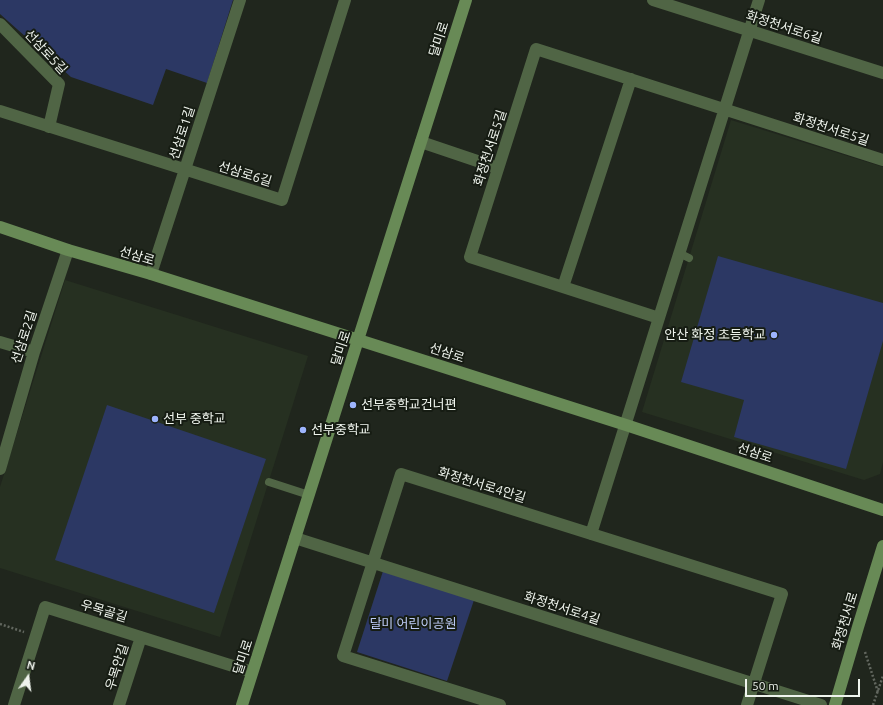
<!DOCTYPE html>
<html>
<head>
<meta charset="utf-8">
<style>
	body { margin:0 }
	#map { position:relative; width:883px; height:705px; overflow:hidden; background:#20261d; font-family:Ubuntu,sans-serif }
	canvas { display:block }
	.north { position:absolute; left:8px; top:657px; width:40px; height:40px; -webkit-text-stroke:3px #161c13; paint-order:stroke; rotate:14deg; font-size:11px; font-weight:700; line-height:16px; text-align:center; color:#eff4ed }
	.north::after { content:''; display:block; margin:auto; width:14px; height:18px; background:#eff4ed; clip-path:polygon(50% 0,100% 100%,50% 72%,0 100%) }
	.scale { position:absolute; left:745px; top:679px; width:115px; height:18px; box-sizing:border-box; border:2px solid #eff4ed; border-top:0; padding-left:5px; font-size:12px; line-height:14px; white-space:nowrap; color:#eff4ed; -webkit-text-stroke:3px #161c13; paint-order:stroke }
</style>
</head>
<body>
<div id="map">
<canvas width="883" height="705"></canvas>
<div class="north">N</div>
<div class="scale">50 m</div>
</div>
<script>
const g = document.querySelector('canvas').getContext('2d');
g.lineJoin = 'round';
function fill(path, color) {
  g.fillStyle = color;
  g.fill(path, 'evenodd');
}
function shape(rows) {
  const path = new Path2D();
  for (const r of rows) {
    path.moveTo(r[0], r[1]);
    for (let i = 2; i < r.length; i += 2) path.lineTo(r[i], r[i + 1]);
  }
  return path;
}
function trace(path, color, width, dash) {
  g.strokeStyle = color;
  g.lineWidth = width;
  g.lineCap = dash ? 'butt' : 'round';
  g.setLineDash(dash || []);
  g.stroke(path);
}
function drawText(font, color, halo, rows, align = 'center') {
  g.font = font + ' Ubuntu,"Noto Sans KR",sans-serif';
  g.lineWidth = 4;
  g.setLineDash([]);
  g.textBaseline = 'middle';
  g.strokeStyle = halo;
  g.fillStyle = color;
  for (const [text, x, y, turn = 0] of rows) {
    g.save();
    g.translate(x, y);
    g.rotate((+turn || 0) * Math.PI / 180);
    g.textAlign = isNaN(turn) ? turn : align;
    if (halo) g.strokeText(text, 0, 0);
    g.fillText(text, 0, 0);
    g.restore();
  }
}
const built = shape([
	[731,120,883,167,883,462,880,474,864,480,642,412],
	[65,280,308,356,220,637,0,568,0,487]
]);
const green = shape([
	[0,0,233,0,207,83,166,69,153,105,71,77,0,14],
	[718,256,883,303,883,341,846,469,734,437,744,400,681,382],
	[107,405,266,459,214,613,55,560],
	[384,568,475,597,447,681,357,652]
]);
const path = shape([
	[0,624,24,632],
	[865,652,878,692],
	[873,705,883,676]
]);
const lane = shape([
	[679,253,689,258],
	[269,482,309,495]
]);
const street = shape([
	[653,0,883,73],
	[0,24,59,84,49,127],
	[0,111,282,200,345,0],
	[421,142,498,168],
	[151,274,240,0],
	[563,287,631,79],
	[659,318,470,257,536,49,883,160],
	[0,342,34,352],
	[0,469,34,352,68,250],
	[591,534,759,0],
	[295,538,821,705],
	[14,705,45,607,252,672],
	[119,705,141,637],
	[500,705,343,656,401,474,782,594,747,705]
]);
const secondary = shape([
	[0,227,68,250,151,274,626,425,883,510],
	[242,705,466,0],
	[835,705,858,627,883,546]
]);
const markers = [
	[774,335,4,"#9db4fd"],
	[353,405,4,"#9db4fd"],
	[155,419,4,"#9db4fd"],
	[303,430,4,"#9db4fd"]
];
const streetNames = [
	["화정천서로6길",784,27,18],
	["달미로",439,39,-72],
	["선삼로5길",46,52,47],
	["화정천서로5길",831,129,18],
	["선삼로1길",182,133,-72],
	["화정천서로5길",490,148,-72],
	["선삼로6길",245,174,17],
	["선삼로",137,256,17],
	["선삼로2길",24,337,-72],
	["달미로",341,348,-72],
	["선삼로",447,353,18],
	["선삼로",755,453,18],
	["화정천서로4안길",482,485,17],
	["화정천서로4길",562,608,18],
	["우목골길",104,611,17],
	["화정천서로",845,621,-73],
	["달미로",243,657,-72],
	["우목안길",117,667,-72]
];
const poiNames = [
	["안산 화정 초등학교",766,335,"right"],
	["선부중학교건너편",361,405],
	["선부 중학교",163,419],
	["선부중학교",311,430]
];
const parkNames = [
	["달미 어린이공원",413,624]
];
fill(built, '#263021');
fill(green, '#2c3864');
trace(path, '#62675f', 2.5, [2, 2]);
trace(lane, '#506545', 8);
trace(street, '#506545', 12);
trace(secondary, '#688a56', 12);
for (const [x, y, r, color] of markers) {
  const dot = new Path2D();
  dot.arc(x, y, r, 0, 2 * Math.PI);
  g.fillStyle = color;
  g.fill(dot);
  trace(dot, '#161c13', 1.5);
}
drawText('13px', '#eff4ed', '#161c13', streetNames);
drawText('13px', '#eff4ed', '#161c13', poiNames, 'left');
drawText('13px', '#bccaf5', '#161c13', parkNames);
</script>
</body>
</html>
